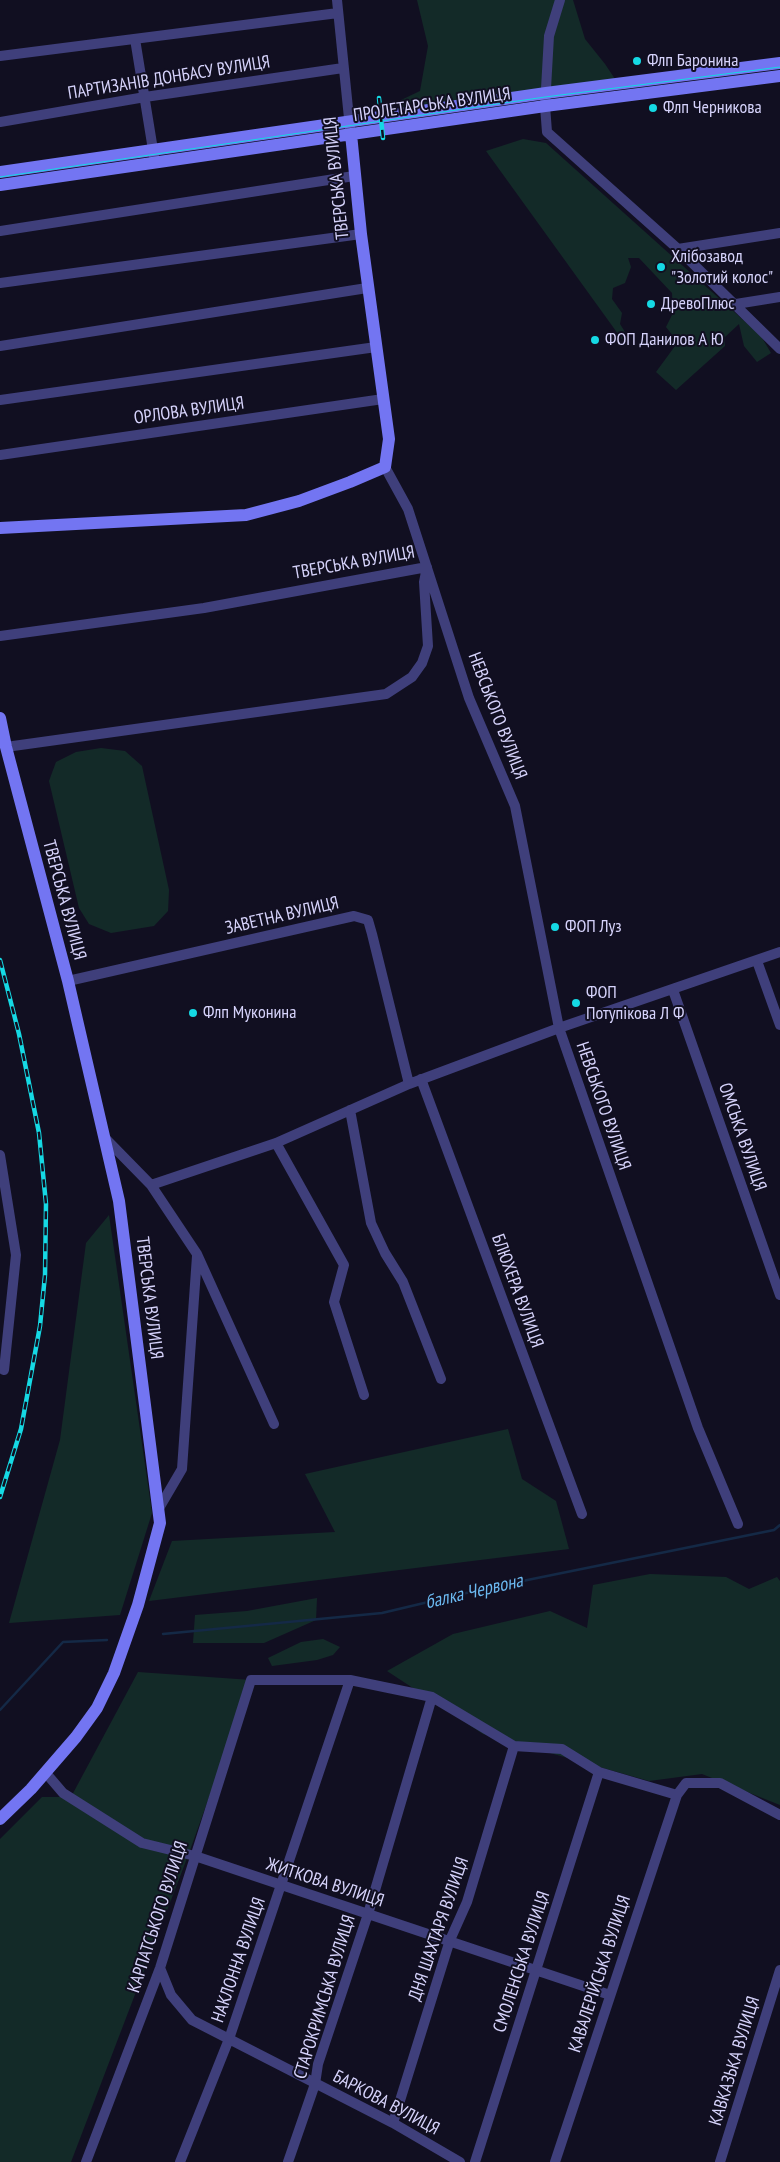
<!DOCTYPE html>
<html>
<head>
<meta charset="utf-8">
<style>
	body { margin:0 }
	canvas { display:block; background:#110f21 }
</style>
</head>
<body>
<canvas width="780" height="2162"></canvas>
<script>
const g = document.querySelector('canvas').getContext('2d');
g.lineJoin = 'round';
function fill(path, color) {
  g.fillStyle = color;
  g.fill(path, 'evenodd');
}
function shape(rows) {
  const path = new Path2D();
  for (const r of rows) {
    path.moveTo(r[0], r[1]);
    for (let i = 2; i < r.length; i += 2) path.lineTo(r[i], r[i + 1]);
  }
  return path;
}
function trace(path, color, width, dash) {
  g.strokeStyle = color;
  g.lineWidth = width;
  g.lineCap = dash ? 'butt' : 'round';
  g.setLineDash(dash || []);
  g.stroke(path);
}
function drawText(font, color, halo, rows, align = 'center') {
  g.font = font + ' "PT Sans Narrow",sans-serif';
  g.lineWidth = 4;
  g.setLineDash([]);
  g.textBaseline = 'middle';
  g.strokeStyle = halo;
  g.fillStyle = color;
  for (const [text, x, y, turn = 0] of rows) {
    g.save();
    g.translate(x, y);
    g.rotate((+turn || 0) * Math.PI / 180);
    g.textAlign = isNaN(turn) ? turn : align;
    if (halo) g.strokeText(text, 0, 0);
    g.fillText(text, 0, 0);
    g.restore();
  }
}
const green = shape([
	[417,0,573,0,585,39,605,64,615,79,401,109,399,101,420,91,428,46],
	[523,139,546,143,761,336,771,353,757,362,744,346,739,324,725,337,725,346,676,390,656,372,678,342,666,327,673,313,672,293,639,258,628,258,631,267,625,283,613,288,612,299,622,313,620,324,630,340,626,345,486,151],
	[101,748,125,751,142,766,169,890,168,911,154,926,111,933,89,924,79,908,49,781,56,762,76,752],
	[109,1215,152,1513,120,1615,9,1623,60,1440,86,1243],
	[508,1429,522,1479,556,1501,569,1549,149,1601,172,1541,335,1532,305,1474],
	[650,1574,726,1577,749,1589,777,1577,780,1581,780,1805,702,1774,649,1781,483,1734,387,1671,453,1634,550,1611,587,1628,593,1585],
	[317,1598,316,1620,264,1643,193,1643,195,1615,247,1611],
	[323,1639,340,1647,333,1655,317,1660,272,1666,268,1658,301,1642],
	[138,1672,251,1680,189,1853,71,2162,0,2162,0,1839,42,1797,71,1797]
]);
const stream = shape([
	[163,1634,382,1613,483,1589,774,1530,780,1525],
	[0,1710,63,1642,107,1640]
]);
const street = shape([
	[337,0,350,128],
	[560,0,549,36,545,106,547,132,678,249,780,349],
	[135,39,154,156],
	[0,56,338,13],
	[0,122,145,97,343,68],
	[0,231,354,176],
	[678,249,780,233],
	[0,283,361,234],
	[736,304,780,297],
	[0,346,367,288],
	[0,400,376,347],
	[0,455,383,399],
	[385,467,408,509,469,698,515,806,559,1028,698,1428,738,1524],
	[0,636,204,608,427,567,424,582,428,646,422,663,412,677,386,694,6,747],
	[757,961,780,1025],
	[68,981,354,916,368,920,372,934,409,1084],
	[673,990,780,1295],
	[421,1079,582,1514],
	[350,1110,371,1223,385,1253,403,1282,441,1379],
	[106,1139,151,1185,276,1143,409,1084,559,1028,780,952],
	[276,1143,344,1265,334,1302,364,1395],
	[0,1155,16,1255,4,1370,0,1368],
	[151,1185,197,1254,274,1424],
	[158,1510,182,1469,197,1256],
	[45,1772,63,1793,142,1843,195,1856,610,1995],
	[160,1968,171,1995,192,2020,393,2123,460,2162],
	[393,2123,450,1940,467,1902,514,1746],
	[86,2162,160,1968,251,1680,350,1680,432,1697,514,1746,562,1749,599,1772,677,1795,686,1783,720,1783,780,1815],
	[180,2162,229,2039,350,1680],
	[288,2162,315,2084,318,2064,368,1914,432,1697],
	[475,2162,599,1772],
	[555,2162,677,1795],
	[720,2162,780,1970]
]);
const secondary = shape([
	[0,172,546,93,780,63],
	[0,185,545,106,780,76],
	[0,528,246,515,299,501,350,482,385,467,389,439,361,234,351,134],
	[0,718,6,747,68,981,119,1201,160,1523,138,1605,114,1673,97,1708,76,1737,31,1789,0,1819]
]);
const tram = shape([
	[0,177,545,97,780,67]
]);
const rail = shape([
	[379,98,383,138],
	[0,960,19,1034,39,1133,46,1204,45,1275,40,1326,21,1429,0,1497]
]);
const markers = [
	[637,61,5,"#15d9e4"],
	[653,108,5,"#15d9e4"],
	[661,267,5,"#15d9e4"],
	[651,304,5,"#15d9e4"],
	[595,340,5,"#15d9e4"],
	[555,927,5,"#15d9e4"],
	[576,1003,5,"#15d9e4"],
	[193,1013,5,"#15d9e4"]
];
const poiNames = [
	["Флп Баронина",647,61],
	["Флп Черникова",663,108],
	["Хлібозавод",671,257],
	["\"Золотий колос\"",671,278],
	["ДревоПлюс",661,304],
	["ФОП Данилов А Ю",605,340],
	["ФОП Луз",565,927],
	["ФОП",586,993],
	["Потупікова Л Ф",586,1014],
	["Флп Муконина",203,1013]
];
const streetNames = [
	["ПАРТИЗАНІВ ДОНБАСУ ВУЛИЦЯ",169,78,-9],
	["ПРОЛЕТАРСЬКА ВУЛИЦЯ",432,105,-8],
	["ТВЕРСЬКА ВУЛИЦЯ",337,178,-96],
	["ОРЛОВА ВУЛИЦЯ",189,411,-8],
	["ТВЕРСЬКА ВУЛИЦЯ",354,563,-10],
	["НЕВСЬКОГО ВУЛИЦЯ",497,716,69],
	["ТВЕРСЬКА ВУЛИЦЯ",64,900,75],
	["ЗАВЕТНА ВУЛИЦЯ",282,916,-13],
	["НЕВСЬКОГО ВУЛИЦЯ",603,1106,71],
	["ОМСЬКА ВУЛИЦЯ",742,1137,71],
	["БЛЮХЕРА ВУЛИЦЯ",517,1291,70],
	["ТВЕРСЬКА ВУЛИЦЯ",149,1298,83],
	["ЖИТКОВА ВУЛИЦЯ",325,1883,18],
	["КАРПАТСЬКОГО ВУЛИЦЯ",158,1917,-72],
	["ДНЯ ШАХТАРЯ ВУЛИЦЯ",439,1929,-71],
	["НАКЛОННА ВУЛИЦЯ",239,1960,-71],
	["СМОЛЕНСЬКА ВУЛИЦЯ",522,1962,-72],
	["КАВАЛЕРІЙСЬКА ВУЛИЦЯ",600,1974,-72],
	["СТАРОКРИМСЬКА ВУЛИЦЯ",325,1997,-73],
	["КАВКАЗЬКА ВУЛИЦЯ",735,2061,-73],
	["БАРКОВА ВУЛИЦЯ",386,2103,28]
];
const waterNames = [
	["балка Червона",474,1592,-13]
];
fill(green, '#132a28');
trace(stream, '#142946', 2.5);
trace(street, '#3f3f7b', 10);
trace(secondary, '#7375f2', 12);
trace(tram, '#15d9e4', 1);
trace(rail, '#15d9e4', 4.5);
trace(rail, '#110f21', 2.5, [8]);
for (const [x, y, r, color] of markers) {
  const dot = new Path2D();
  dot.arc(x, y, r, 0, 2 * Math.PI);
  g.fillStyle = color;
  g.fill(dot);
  trace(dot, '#110f21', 2);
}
drawText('18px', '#d6d3fb', '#110f21', poiNames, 'left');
drawText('18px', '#d6d3fb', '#110f21', streetNames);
drawText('italic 19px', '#6bb9f1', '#110f21', waterNames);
</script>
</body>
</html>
